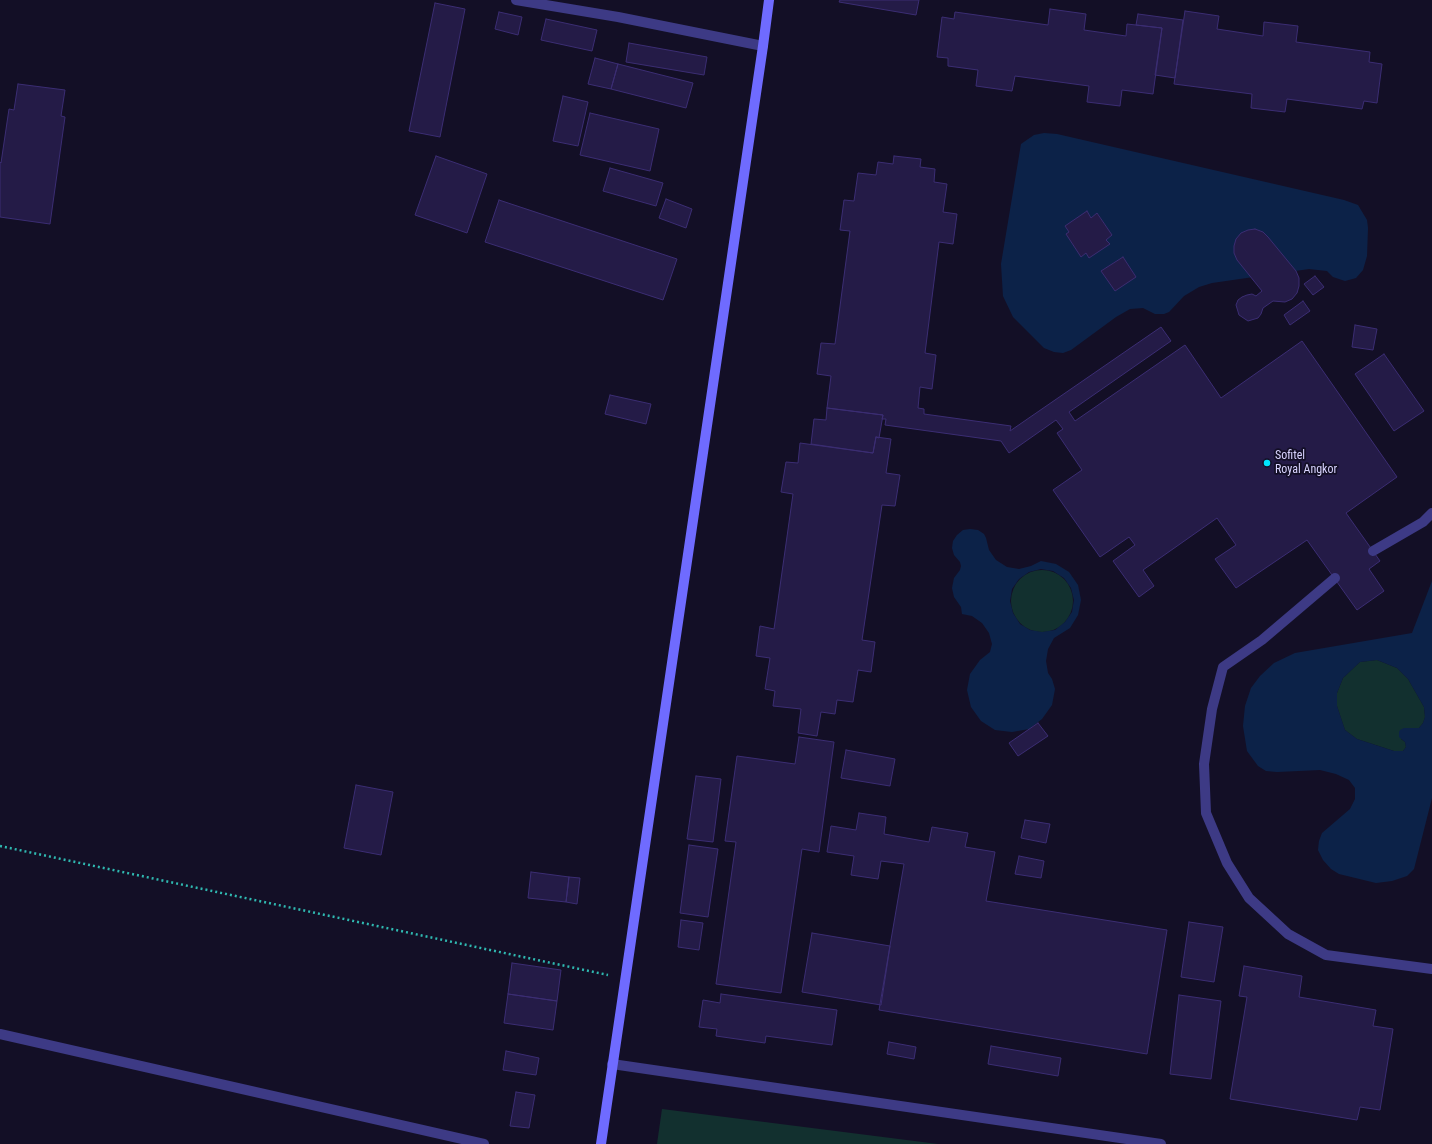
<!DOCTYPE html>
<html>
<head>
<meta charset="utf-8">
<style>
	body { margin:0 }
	canvas { display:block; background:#130f26 }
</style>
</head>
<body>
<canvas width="1432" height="1144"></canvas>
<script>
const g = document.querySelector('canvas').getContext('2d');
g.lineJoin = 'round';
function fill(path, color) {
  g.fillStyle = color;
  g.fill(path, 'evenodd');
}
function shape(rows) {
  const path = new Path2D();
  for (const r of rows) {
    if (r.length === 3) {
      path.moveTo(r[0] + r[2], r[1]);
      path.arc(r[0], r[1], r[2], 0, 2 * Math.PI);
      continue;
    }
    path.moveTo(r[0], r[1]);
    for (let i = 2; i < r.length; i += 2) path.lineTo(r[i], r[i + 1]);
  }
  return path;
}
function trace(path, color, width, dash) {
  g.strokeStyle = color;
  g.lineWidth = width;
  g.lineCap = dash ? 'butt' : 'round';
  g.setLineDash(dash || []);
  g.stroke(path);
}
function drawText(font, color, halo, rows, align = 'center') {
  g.font = font + ' "Roboto Condensed",sans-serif';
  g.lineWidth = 3.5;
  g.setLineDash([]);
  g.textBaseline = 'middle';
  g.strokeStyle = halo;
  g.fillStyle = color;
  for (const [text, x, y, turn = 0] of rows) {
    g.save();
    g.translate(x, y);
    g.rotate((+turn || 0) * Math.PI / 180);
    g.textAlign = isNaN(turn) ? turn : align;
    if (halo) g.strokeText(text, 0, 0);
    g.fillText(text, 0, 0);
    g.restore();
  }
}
const green = shape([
	[1042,601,31],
	[1377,660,1397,668,1408,679,1424,707,1425,717,1423,723,1419,728,1404,728,1401,739,1405,742,1406,747,1403,751,1394,751,1357,739,1345,730,1337,706,1337,693,1343,678,1360,662],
	[662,1109,938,1144,657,1144]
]);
const water = shape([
	[1044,133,1057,134,1344,200,1358,205,1367,220,1368,228,1367,256,1363,270,1356,278,1345,281,1333,277,1327,271,1309,269,1212,283,1199,287,1184,296,1169,312,1164,314,1155,314,1143,308,1130,309,1116,317,1071,350,1063,353,1054,352,1044,348,1013,317,1003,296,1001,264,1021,144,1034,135],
	[1086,212,1091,218,1098,214,1112,235,1106,240,1109,244,1086,253,1081,256,1066,234,1069,232,1065,226],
	[1123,257,1136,277,1115,291,1101,271],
	[970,529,978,530,984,534,986,538,989,550,996,560,1007,567,1019,569,1031,566,1041,561,1056,564,1069,572,1078,585,1081,600,1078,615,1070,628,1054,638,1048,649,1046,661,1048,673,1052,679,1055,689,1052,705,1042,719,1029,729,1012,732,995,730,981,721,971,707,967,690,970,674,980,660,990,652,992,644,989,633,982,623,972,616,962,614,961,607,954,597,952,588,954,578,960,570,961,566,960,562,954,555,952,548,953,541,957,535,963,530],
	[1041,569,1053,571,1064,578,1071,588,1074,600,1072,612,1065,622,1055,630,1042,632,1030,630,1020,624,1013,613,1010,601,1012,589,1019,579,1029,572],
	[1432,581,1432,798,1414,869,1407,876,1392,881,1376,883,1339,874,1331,869,1323,860,1318,850,1319,841,1322,833,1350,809,1355,799,1355,788,1349,780,1336,774,1320,770,1277,772,1266,771,1258,766,1247,751,1243,726,1245,706,1251,688,1260,676,1274,663,1295,653,1412,633],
	[1377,660,1397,668,1408,679,1424,707,1425,717,1423,723,1419,728,1404,728,1400,730,1399,732,1399,737,1405,742,1406,747,1403,751,1394,751,1357,739,1345,730,1337,706,1337,693,1343,678,1360,662]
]);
const building = shape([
	[840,0,919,0,916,15,839,2,840,0],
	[435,3,465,9,440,137,409,131,435,3],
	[1050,9,1086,14,1084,30,1126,36,1127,24,1162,28,1153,94,1122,90,1120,106,1087,102,1089,86,1015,76,1012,91,976,86,978,70,948,66,948,58,937,57,942,17,954,19,955,12,1048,25,1050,9],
	[1185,11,1219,16,1217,29,1263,36,1264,22,1298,26,1296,42,1370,52,1369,62,1382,64,1377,103,1364,101,1362,109,1287,99,1285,112,1251,108,1252,94,1174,84,1185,11],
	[499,12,522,17,518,35,495,29,499,12],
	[1138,14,1183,20,1175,78,1155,75,1162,28,1136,25,1138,14],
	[546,19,597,30,592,51,541,40,546,19],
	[629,43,707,57,704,75,626,62,629,43],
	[595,58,618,64,611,89,588,84,595,58],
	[618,64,693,83,686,108,611,89,618,64],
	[18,84,65,90,61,116,65,117,50,224,0,217,0,162,1,163,9,109,14,110,18,84],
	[563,96,588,102,578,146,553,141,563,96],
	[590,113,659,129,650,171,580,155,590,113],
	[436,156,487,174,467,233,415,215,436,156],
	[894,156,921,159,920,167,935,169,934,182,947,184,943,212,957,214,953,244,939,242,925,353,936,355,932,389,920,387,918,408,924,409,924,414,1011,426,1010,431,1161,327,1171,341,1069,412,1075,421,1185,345,1221,398,1302,341,1397,477,1346,513,1380,561,1369,569,1384,591,1357,610,1307,540,1236,588,1215,559,1236,545,1217,518,1143,570,1154,586,1139,597,1113,561,1135,545,1129,537,1100,557,1053,490,1082,470,1057,433,1063,429,1056,420,1009,453,1001,441,885,425,886,419,882,419,883,415,827,408,831,376,817,374,821,343,835,344,850,231,840,230,844,200,854,201,858,173,876,175,878,162,893,164,894,156],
	[610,168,663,183,656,206,603,191,610,168],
	[666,199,692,209,686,228,659,218,666,199],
	[499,200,677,259,663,300,485,242,499,200],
	[1087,211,1091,218,1097,213,1112,235,1106,240,1110,244,1089,258,1086,253,1081,257,1066,234,1069,232,1065,226,1087,211],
	[1255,229,1263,232,1268,237,1296,271,1299,278,1299,286,1297,293,1292,299,1285,302,1273,301,1263,308,1261,314,1258,318,1248,321,1239,315,1236,305,1238,300,1242,297,1247,295,1252,294,1256,296,1262,291,1237,260,1234,253,1234,246,1236,239,1241,233,1248,230,1255,229],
	[1123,257,1136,277,1115,291,1101,271,1123,257],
	[1315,276,1324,287,1313,295,1304,284,1315,276],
	[1303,301,1310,311,1290,325,1284,315,1303,301],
	[1355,325,1377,329,1373,350,1352,347,1355,325],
	[1384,354,1424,411,1394,431,1355,374,1384,354],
	[610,395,651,404,646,424,605,414,610,395],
	[827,408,883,415,879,438,876,437,873,453,811,444,814,419,826,420,827,408],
	[876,437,891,439,886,473,900,475,895,506,882,505,862,640,875,642,871,672,858,670,853,702,837,700,835,714,821,712,817,736,798,733,801,709,773,706,775,691,765,689,770,658,756,656,760,626,774,629,793,494,781,492,786,462,798,463,800,443,873,453,876,437],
	[1038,723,1048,736,1018,756,1009,743,1038,723],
	[799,737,834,742,819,852,802,849,781,993,716,984,736,842,725,841,737,756,795,764,799,737],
	[846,750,895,759,890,786,841,778,846,750],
	[696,776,721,779,713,842,687,839,696,776],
	[356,785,393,792,381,855,344,848,356,785],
	[859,813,886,817,884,834,929,842,932,827,968,833,965,847,995,852,986,901,1167,930,1147,1054,879,1010,904,864,881,861,878,879,851,875,854,856,827,852,831,826,856,830,859,813],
	[1025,820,1050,824,1046,843,1021,838,1025,820],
	[689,845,718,849,708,917,680,913,689,845],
	[1019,856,1044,861,1041,878,1015,874,1019,856],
	[531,872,569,877,566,902,528,898,531,872],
	[569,877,580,878,577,904,566,902,569,877],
	[681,920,703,923,699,950,678,947,681,920],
	[1189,922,1223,927,1214,982,1181,977,1189,922],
	[812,933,890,946,881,1005,802,992,812,933],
	[512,963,561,970,557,1001,508,994,512,963],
	[1244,966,1302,976,1299,997,1376,1010,1373,1026,1393,1029,1380,1110,1360,1107,1357,1120,1230,1099,1247,997,1239,996,1244,966],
	[508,994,557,1001,553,1030,504,1023,508,994],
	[721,994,837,1010,832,1045,766,1036,765,1043,716,1036,717,1029,699,1027,703,1000,720,1003,721,994],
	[1179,995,1221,1001,1211,1079,1170,1074,1179,995],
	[889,1042,916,1047,914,1059,887,1054,889,1042],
	[991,1046,1061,1058,1058,1076,988,1064,991,1046],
	[506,1051,539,1058,536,1075,503,1070,506,1051],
	[516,1092,535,1095,529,1128,510,1126,516,1092]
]);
const path = shape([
	[0,846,608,975]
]);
const service = shape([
	[1373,551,1423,522,1432,513],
	[1335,578,1262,640,1223,667,1212,709,1204,764,1206,813,1227,863,1249,898,1288,934,1326,955,1432,969]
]);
const minor = shape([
	[516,0,618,17,763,46],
	[0,1034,484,1144],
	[612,1064,1161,1144]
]);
const secondary = shape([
	[601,1144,763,46,769,0]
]);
const markers = [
	[1267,463,4,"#00e5ff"]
];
const poiNames = [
	["Sofitel",1275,456],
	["Royal Angkor",1275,470]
];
fill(green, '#12302f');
fill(water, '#0c2248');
fill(building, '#241b47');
trace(building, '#3b2d73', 1);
trace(path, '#2fb8b0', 2.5, [2, 3]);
trace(service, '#3d3a85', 10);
trace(minor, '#3d3a85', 10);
trace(secondary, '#6f6bff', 10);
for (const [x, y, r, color] of markers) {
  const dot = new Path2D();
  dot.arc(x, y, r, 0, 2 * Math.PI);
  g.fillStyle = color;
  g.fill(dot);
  trace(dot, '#130f26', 1.5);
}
drawText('12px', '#d9d4ff', '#130f26', poiNames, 'left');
</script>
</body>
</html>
